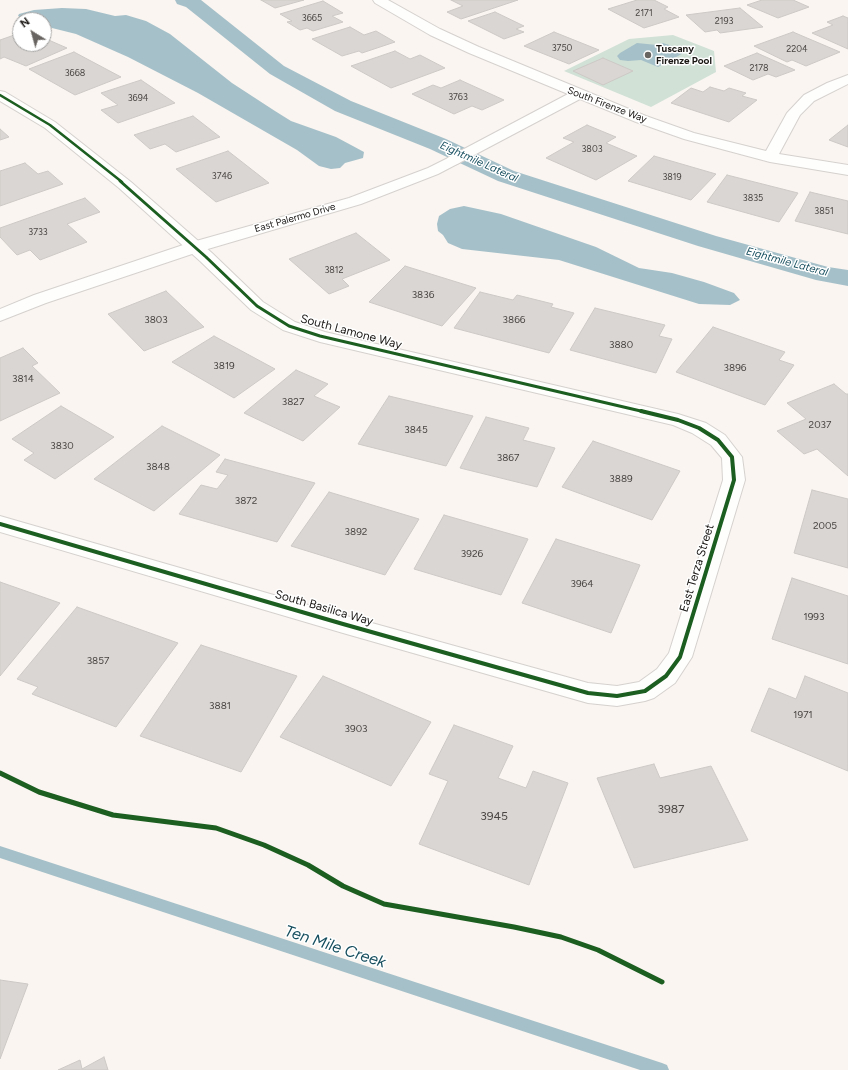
<!DOCTYPE html>
<html>
<head>
<meta charset="utf-8">
<style>
	body { margin:0 }
	#map { position:relative; width:848px; height:1070px; overflow:hidden; background:#faf5f1; font-family:Figtree,sans-serif }
	canvas { display:block }
	.north { position:absolute; left:12px; top:12px; width:40px; height:40px; box-sizing:border-box; background:#fff; border:1px solid #a3a2a1; border-radius:50%; rotate:323deg; font-size:11px; font-weight:700; line-height:16px; text-align:center; color:#191614 }
	.north::after { content:''; display:block; margin:auto; width:14px; height:18px; background:#686461; clip-path:polygon(50% 0,100% 100%,50% 72%,0 100%) }
</style>
</head>
<body>
<div id="map">
<canvas width="848" height="1070"></canvas>
<div class="north">N</div>
</div>
<script>
const g = document.querySelector('canvas').getContext('2d');
g.lineJoin = 'round';
function fill(path, color) {
  g.fillStyle = color;
  g.fill(path, 'evenodd');
}
function shape(rows) {
  const path = new Path2D();
  for (const r of rows) {
    path.moveTo(r[0], r[1]);
    for (let i = 2; i < r.length; i += 2) path.lineTo(r[i], r[i + 1]);
  }
  return path;
}
function trace(path, color, width, dash) {
  g.strokeStyle = color;
  g.lineWidth = width;
  g.lineCap = dash ? 'butt' : 'round';
  g.setLineDash(dash || []);
  g.stroke(path);
}
function drawText(font, color, halo, rows, align = 'center') {
  g.font = font + ' Figtree,sans-serif';
  g.lineWidth = 3;
  g.setLineDash([]);
  g.textBaseline = 'middle';
  g.strokeStyle = halo;
  g.fillStyle = color;
  for (const [text, x, y, turn = 0] of rows) {
    g.save();
    g.translate(x, y);
    g.rotate((+turn || 0) * Math.PI / 180);
    g.textAlign = isNaN(turn) ? turn : align;
    if (halo) g.strokeText(text, 0, 0);
    g.fillText(text, 0, 0);
    g.restore();
  }
}
const green = shape([
	[673,35,714,51,716,72,651,107,564,71,629,39]
]);
const water = shape([
	[62,8,86,9,115,16,126,15,146,21,170,34,232,83,275,111,291,121,336,137,351,145,364,152,363,158,345,163,340,168,331,169,319,166,297,150,198,93,128,57,76,34,44,26,44,20,26,20,18,16,19,14,34,10],
	[637,43,657,45,663,43,687,51,658,67,641,60,628,61,620,60,617,56,620,53],
	[464,206,501,214,596,247,639,268,672,273,704,282,734,293,740,300,730,305,699,304,559,260,462,249,448,243,443,235,438,231,437,224,439,216,450,209]
]);
const stream = shape([
	[0,846,662,1063,667,1065,669,1070,640,1070,0,858,0,846]
]);
const canal = shape([
	[175,0,201,0,284,66,351,101,446,139,514,171,716,236,828,267,848,270,848,286,816,280,698,246,498,181,430,149,335,111,270,74,186,7,177,4,175,0]
]);
const building = shape([
	[261,0,304,0,275,8,261,0],
	[451,0,518,0,461,19,447,12,463,6,451,0],
	[637,0,654,0,668,7,664,9,679,17,644,28,608,9,637,0],
	[762,0,793,0,809,7,778,18,747,5,762,0],
	[323,1,343,13,332,16,343,22,313,31,307,28,300,30,287,22,292,21,280,14,323,1],
	[740,8,763,27,720,33,717,30,705,32,686,15,740,8],
	[495,12,524,26,516,29,524,32,504,39,468,21,495,12],
	[843,16,848,18,848,49,812,33,833,25,827,22,843,16],
	[350,27,364,35,376,31,395,42,362,53,359,51,342,56,312,39,350,27],
	[554,32,599,50,569,64,524,46,554,32],
	[793,32,840,52,806,66,792,60,787,62,754,46,793,32],
	[20,33,20,44,44,44,44,38,67,48,26,66,4,57,0,59,0,40,20,33],
	[395,51,410,59,420,55,445,68,391,88,351,66,395,51],
	[74,52,121,77,75,95,29,69,74,52],
	[757,53,795,70,776,77,768,74,753,80,724,66,757,53],
	[603,58,633,71,603,85,573,71,603,58],
	[141,80,175,103,118,123,101,110,118,105,101,93,141,80],
	[460,80,504,100,482,110,472,106,454,114,412,94,433,85,441,88,460,80],
	[710,87,724,91,729,88,746,93,742,96,757,100,729,122,671,103,691,88,703,92,710,87],
	[193,116,220,137,176,152,165,144,150,149,134,135,193,116],
	[587,125,616,137,606,143,637,156,596,180,546,158,574,142,563,138,587,125],
	[848,125,848,147,829,140,848,125],
	[0,129,9,137,0,140,0,129],
	[228,151,269,183,216,202,176,169,228,151],
	[654,156,716,174,691,200,628,181,654,156],
	[25,163,38,174,48,171,63,184,0,206,0,171,25,163],
	[727,175,798,193,779,222,707,202,727,175],
	[810,192,848,201,848,234,795,221,810,192],
	[85,198,100,212,67,224,87,242,40,260,30,250,17,255,0,237,0,228,85,198],
	[356,233,390,260,342,279,349,286,329,294,289,259,356,233],
	[405,266,476,288,442,326,369,302,405,266],
	[166,291,204,327,144,351,108,314,166,291],
	[480,292,513,300,517,295,553,304,551,307,574,313,549,353,454,328,480,292],
	[595,308,665,325,659,336,672,339,656,373,570,350,595,308],
	[713,327,785,352,779,360,794,365,765,405,676,372,713,327],
	[214,336,275,369,234,398,172,362,214,336],
	[23,348,38,363,32,366,60,393,0,421,0,358,23,348],
	[296,370,328,384,314,396,340,407,303,441,244,413,296,370],
	[834,384,846,394,848,394,848,476,817,449,804,454,777,431,806,419,787,403,834,384],
	[389,396,473,416,446,466,358,444,389,396],
	[61,406,114,437,55,479,24,460,34,453,12,439,61,406],
	[486,417,529,428,523,440,555,448,537,487,460,468,486,417],
	[162,426,220,455,154,511,94,479,162,426],
	[593,441,680,471,652,520,562,487,593,441],
	[225,459,315,483,277,542,179,514,201,485,217,489,228,475,216,472,225,459],
	[812,490,848,499,848,568,794,553,812,490],
	[329,492,419,519,385,575,291,546,329,492],
	[444,515,528,539,501,595,414,569,444,515],
	[556,539,640,565,611,633,522,603,556,539],
	[792,578,848,596,848,664,772,639,792,578],
	[0,582,60,603,0,676,0,582],
	[77,607,178,643,116,727,32,694,38,687,17,679,77,607],
	[201,645,297,676,241,772,140,736,201,645],
	[323,676,431,722,391,786,280,737,323,676],
	[805,676,848,693,848,771,751,731,769,688,796,699,805,676],
	[454,725,513,746,498,778,526,788,533,771,568,783,529,885,419,844,448,781,429,774,454,725],
	[654,764,660,778,711,766,748,840,634,868,597,778,654,764],
	[0,980,28,984,0,1059,0,980],
	[104,1057,108,1070,58,1070,80,1060,82,1069,104,1057]
]);
const street = shape([
	[373,0,388,0,440,29,479,47,646,116,694,133,766,151,787,113,804,95,827,83,848,75,848,84,814,101,800,115,779,154,848,165,848,175,770,162,684,139,636,122,580,99,459,163,454,165,449,163,446,160,449,157,568,94,469,53,430,35,375,3,373,0],
	[0,91,5,92,55,122,131,182,212,253,263,302,295,322,325,332,678,414,706,423,725,435,742,457,745,480,692,657,675,683,654,698,645,701,617,706,588,703,343,633,0,532,0,516,343,615,588,683,617,686,639,682,657,669,669,653,723,480,722,458,711,445,692,433,673,425,320,342,283,330,251,310,200,261,119,188,45,128,0,101,0,91]
]);
const secondary = shape([
	[454,155,459,157,462,160,459,163,438,174,361,204,201,251,46,303,0,321,0,309,34,295,189,243,349,198,428,168,454,155]
]);
const cyclewayFar3 = shape([
	[0,95,50,125,122,182]
]);
const cyclewayFar2 = shape([
	[120,181,206,257,257,306,289,326,320,336,645,412]
]);
const cyclewayFar1 = shape([
	[0,524,343,624,588,693,617,696,645,691,666,676,680,657,734,480,732,457,718,440,699,428,678,420,641,411]
]);
const cycleway = shape([
	[0,773,39,792,113,815,216,828,264,845,308,865,343,886,384,904,514,927,561,937,598,950,662,982]
]);
const markers = [
	[648,55,4,"#686461"]
];
const farNumbernames = [
	["2171",644,13],
	["3665",312,18],
	["2193",724,21],
	["3750",562,48],
	["2204",797,49],
	["2178",759,68],
	["3668",75,73],
	["3763",458,97],
	["3694",138,98],
	["3803",592,149],
	["3746",222,176],
	["3819",672,177],
	["3835",753,198],
	["3851",824,211],
	["3733",38,232],
	["3812",334,270]
];
const farPoinames = [
	["Tuscany",656,49],
	["Firenze Pool",656,61]
];
const farStreetnames = [
	["South Firenze Way",607,105,21],
	["East Palermo Drive",295,218,-16]
];
const numberNames = [
	["3836",423,295],
	["3803",156,320],
	["3866",514,320],
	["3880",621,345],
	["3819",224,366],
	["3896",735,368],
	["3814",23,379],
	["3827",293,402],
	["2037",820,425],
	["3845",416,430],
	["3830",62,446],
	["3867",508,458],
	["3848",158,467],
	["3889",621,479],
	["3872",246,501],
	["2005",825,526],
	["3892",356,532],
	["3926",472,554],
	["3964",582,584],
	["1993",814,617],
	["3857",98,661],
	["3881",220,706],
	["1971",803,715],
	["3903",356,729]
];
const farWaternames = [
	["Eightmile Lateral",479,162,24],
	["Eightmile Lateral",787,262,15]
];
const streetNames = [
	["South Lamone Way",351,332,15],
	["East Terza Street",697,568,-73],
	["South Basilica Way",324,608,16]
];
const nearNumbernames = [
	["3987",671,809],
	["3945",494,816]
];
const nearWaternames = [
	["Ten Mile Creek",335,947,18]
];
fill(green, '#d1e1d6');
fill(water, '#a6c0c9');
fill(stream, '#a6c0c9');
fill(canal, '#a6c0c9');
fill(building, '#dad6d3');
trace(building, '#cdc9c6', 1);
trace(street, '#d5d1ce', 2);
trace(secondary, '#d5d1ce', 2);
fill(street, '#fefefd');
fill(secondary, '#fefefd');
trace(cyclewayFar3, '#1b5e20', 2.5);
trace(cyclewayFar2, '#1b5e20', 3);
trace(cyclewayFar1, '#1b5e20', 4);
trace(cycleway, '#1b5e20', 5);
for (const [x, y, r, color] of markers) {
  const dot = new Path2D();
  dot.arc(x, y, r, 0, 2 * Math.PI);
  g.fillStyle = color;
  g.fill(dot);
  trace(dot, '#fff', 1.5);
}
drawText('9px', '#494644', null, farNumbernames);
drawText('bold 10px', '#191614', '#fff', farPoinames, 'left');
drawText('10px', '#191614', '#fff', farStreetnames);
drawText('10px', '#494644', null, numberNames);
drawText('italic 11px', '#174f5f', '#fff', farWaternames);
drawText('12px', '#191614', '#fff', streetNames);
drawText('12px', '#494644', null, nearNumbernames);
drawText('italic 16px', '#174f5f', '#fff', nearWaternames);
</script>
</body>
</html>
